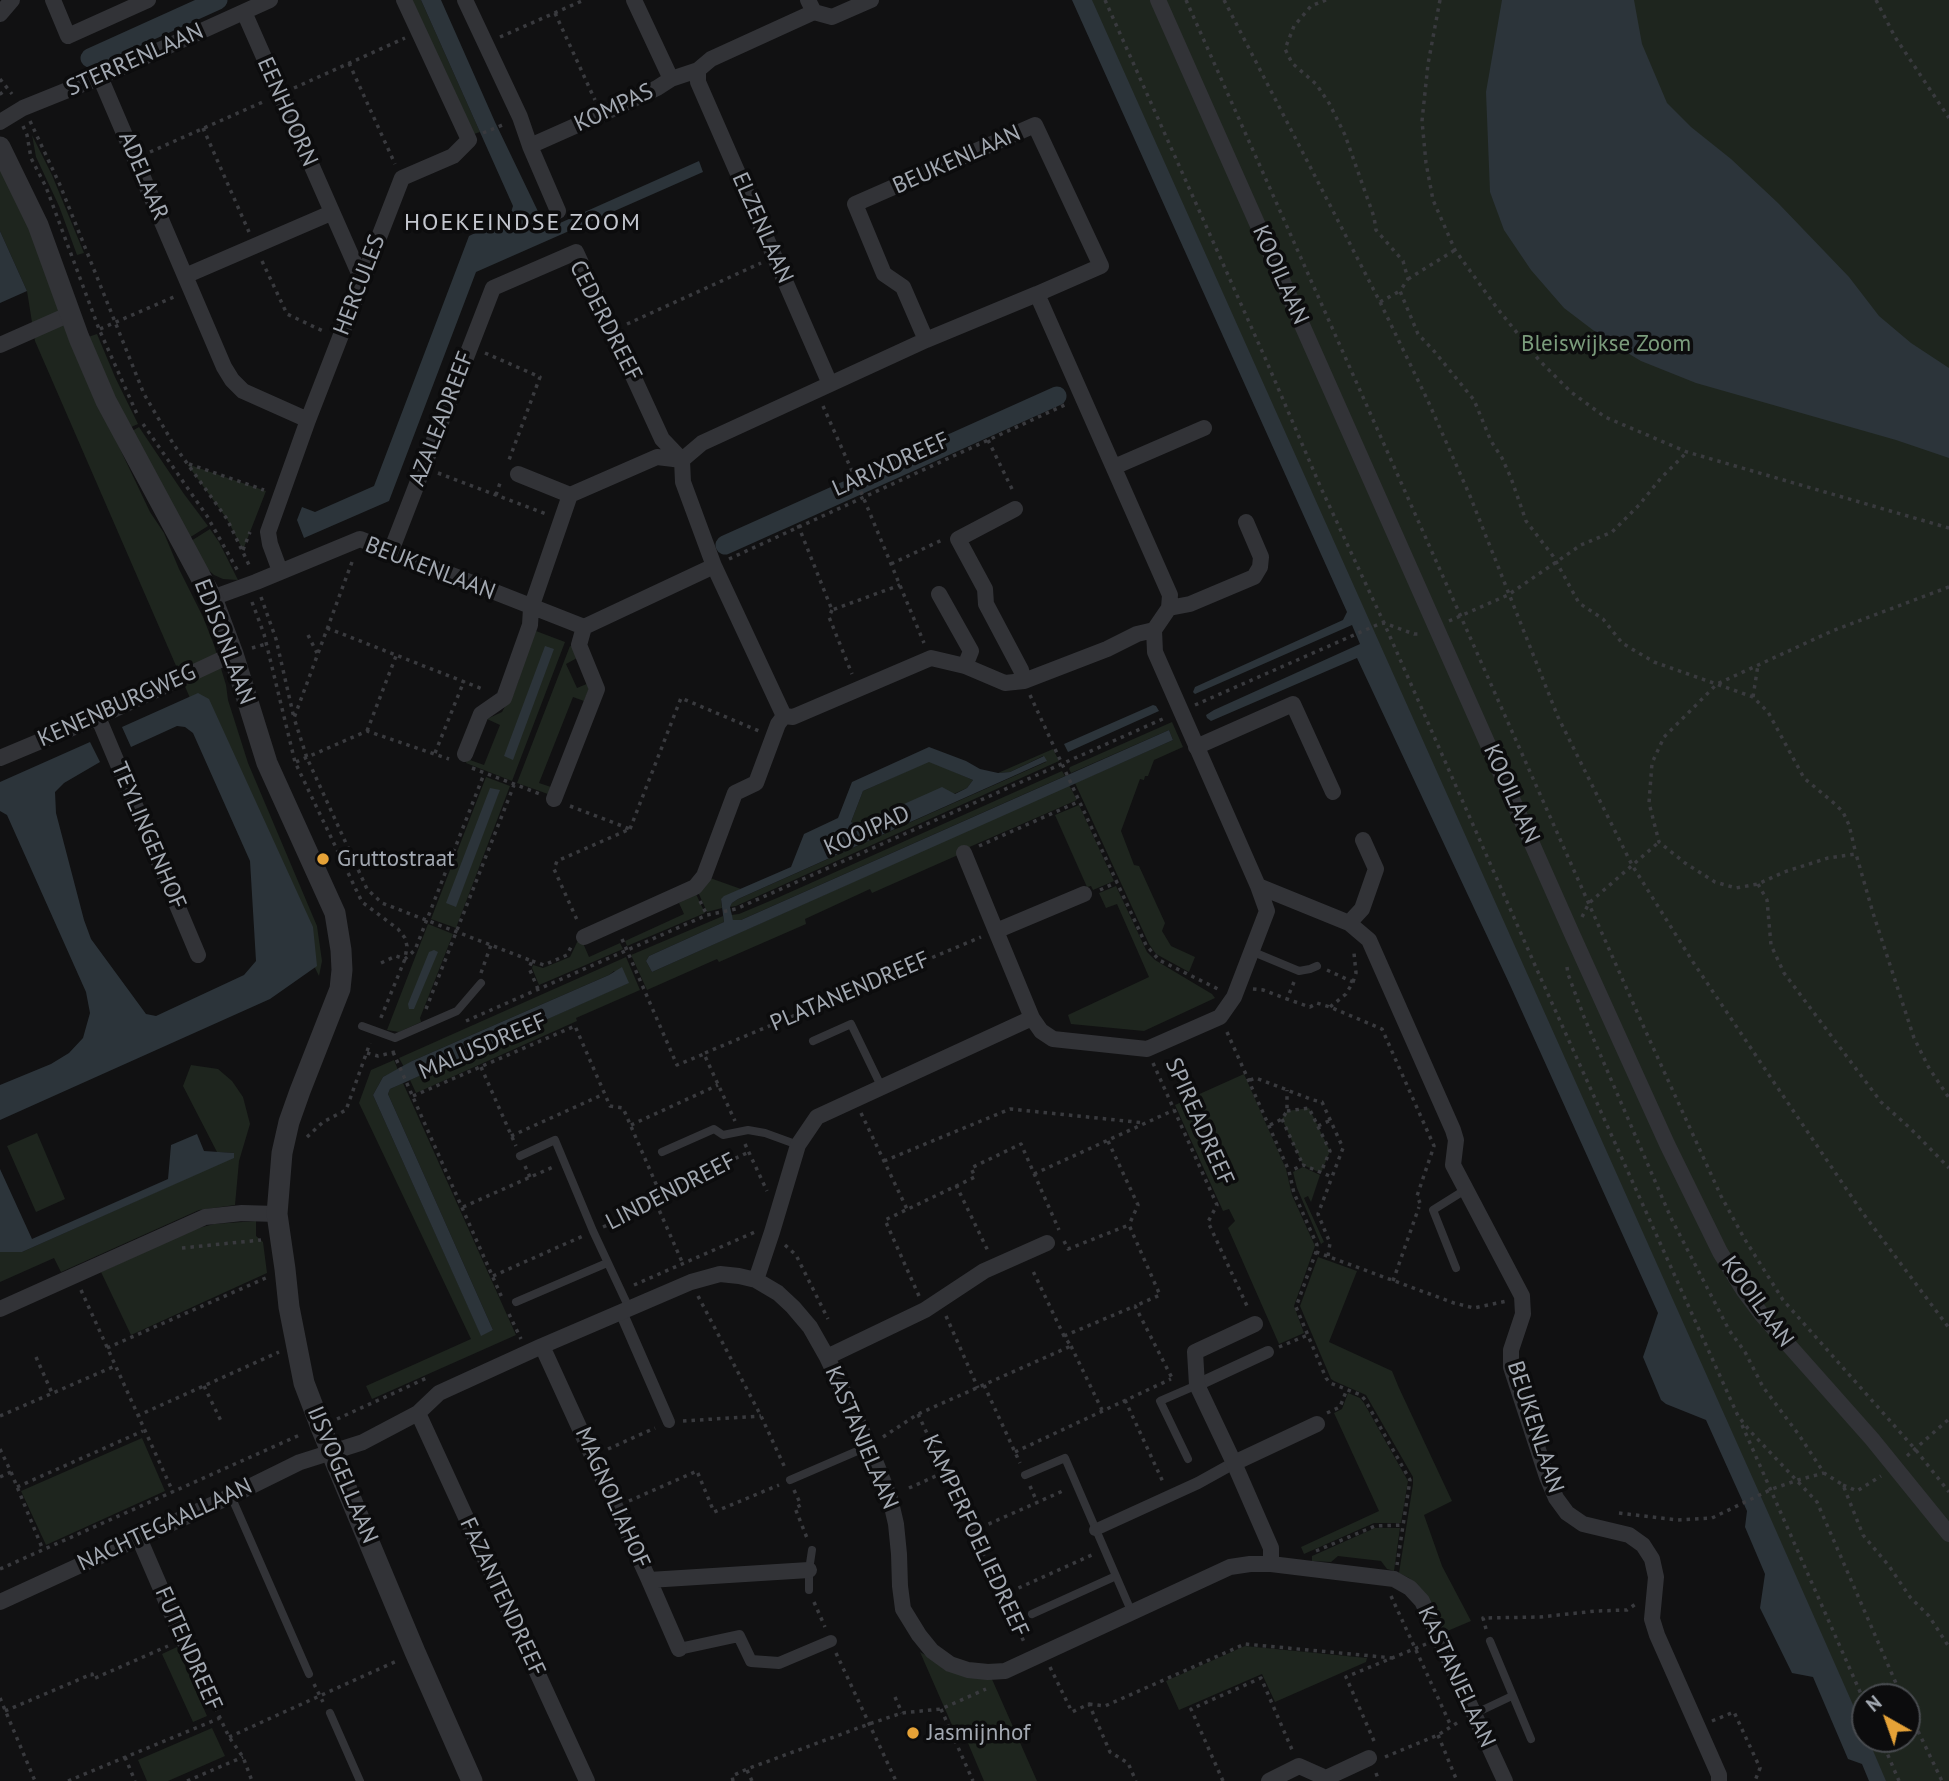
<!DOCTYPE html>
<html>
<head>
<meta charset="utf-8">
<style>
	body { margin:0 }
	#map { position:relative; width:1949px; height:1781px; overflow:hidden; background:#111112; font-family:"PT Sans",sans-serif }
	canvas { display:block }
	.north { position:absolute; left:1851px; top:1683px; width:70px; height:70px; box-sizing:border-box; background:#0c0c0d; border:2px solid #484b4f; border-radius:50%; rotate:320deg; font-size:19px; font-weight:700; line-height:28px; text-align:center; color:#a3a9b2 }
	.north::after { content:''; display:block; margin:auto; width:24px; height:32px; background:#e5a237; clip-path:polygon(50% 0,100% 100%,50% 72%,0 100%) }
</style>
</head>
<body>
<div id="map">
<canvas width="1949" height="1781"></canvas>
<div class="north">N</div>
</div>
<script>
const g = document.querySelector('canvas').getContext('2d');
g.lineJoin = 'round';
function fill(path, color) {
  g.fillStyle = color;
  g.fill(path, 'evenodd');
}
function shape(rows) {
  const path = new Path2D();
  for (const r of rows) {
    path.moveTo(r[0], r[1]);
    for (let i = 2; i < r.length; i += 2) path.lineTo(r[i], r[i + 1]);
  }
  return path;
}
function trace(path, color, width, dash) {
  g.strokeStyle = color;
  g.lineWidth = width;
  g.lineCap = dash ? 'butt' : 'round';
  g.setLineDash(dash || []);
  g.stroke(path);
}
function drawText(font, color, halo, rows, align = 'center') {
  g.font = font + ' "PT Sans",sans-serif';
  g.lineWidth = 7;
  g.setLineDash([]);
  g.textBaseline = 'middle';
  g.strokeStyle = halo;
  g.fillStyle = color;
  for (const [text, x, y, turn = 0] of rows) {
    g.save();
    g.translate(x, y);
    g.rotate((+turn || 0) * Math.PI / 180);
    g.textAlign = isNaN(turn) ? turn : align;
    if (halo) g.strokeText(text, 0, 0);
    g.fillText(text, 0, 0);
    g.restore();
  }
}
const green = shape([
	[410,0,421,0,480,132,471,135],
	[1081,0,1949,0,1949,1781,1874,1781],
	[1865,1697,1907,1697,1907,1739,1865,1739],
	[32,135,52,175,84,253,77,255,59,206,36,157],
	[0,168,26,221,112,432,150,512,164,533,179,569,203,617,214,645,226,685,228,700,248,763,317,926,322,961,319,976,271,879,200,721,35,341,27,291,0,231],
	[97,334,115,377,138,424,129,428,88,337],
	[139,427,184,494,208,526,189,538,132,431],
	[187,464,266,491,243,550,227,519],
	[210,529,219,542,238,580,223,579,214,575,205,567,191,541],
	[536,631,565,642,512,781,466,763,467,759,484,765,500,725,487,719,502,712,508,701,511,700,519,679,517,676],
	[570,646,574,647,577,658,566,664,577,688,589,683,590,686,584,701,573,697,539,783,551,787,548,794,517,783],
	[1172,722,1183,747,1154,760,1148,776,1145,776,1144,780,1140,779,1121,831,1134,865,1139,866,1165,923,1162,931,1171,946,1195,957,1189,972,1156,954,1149,944,1075,783,1173,740,1169,730,1071,773,1069,769,1070,767],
	[1053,749,1059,761,736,906,730,907,732,903,738,899,1046,762,1043,756,1010,772,998,773],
	[929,761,973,780,967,788,871,831,851,822,863,791],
	[1062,771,1065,776,741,920,733,920,731,915,739,914,777,898],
	[486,777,510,786,456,928,431,919],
	[1069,785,1077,800,958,852,958,855,872,893,870,889,805,919,806,924,719,962,717,959,647,990,631,955,723,916,724,922,649,956,646,961,652,972],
	[1079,805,1114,881,1093,890,1091,886,1087,887,1055,815],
	[710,878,741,889,721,900,722,908,707,912,698,892],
	[1116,886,1147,952,1155,960,1212,994,1215,998,1144,1031,1071,1024,1068,1015,1149,977,1117,904,1106,908,1099,893],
	[696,894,705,913,627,946,625,941,684,914,679,903],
	[428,924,453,934,420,1018,421,1022,399,1032,387,1030],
	[580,936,589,957,620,943,623,949,539,985,532,968,533,965,543,968,570,957],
	[626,957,640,990,576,1018,577,1021,416,1093,410,1080,628,983,614,971,609,975,412,1061,404,1067,399,1058],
	[394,1060,398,1070,383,1077,373,1095,481,1335,493,1330,388,1094,390,1089,403,1083,516,1335,372,1399,366,1386,471,1339,359,1103,371,1070],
	[191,1065,218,1069,232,1081,243,1097,250,1124,239,1161,235,1205,199,1210,61,1272,54,1258,0,1282,0,1252,22,1252,232,1158,234,1153,217,1152,183,1086],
	[1244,1074,1286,1169,1292,1195,1315,1246,1294,1306,1304,1333,1279,1344,1228,1228,1235,1221,1229,1209,1223,1211,1175,1105],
	[1309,1108,1330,1151,1321,1173,1303,1165,1282,1119,1287,1111],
	[37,1133,65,1199,36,1212,7,1146],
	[1303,1167,1320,1175,1311,1202,1308,1196,1304,1198,1324,1242,1321,1244,1297,1188,1293,1172],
	[256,1221,256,1236,263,1242,267,1273,131,1335,101,1272,195,1229,214,1224],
	[1318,1257,1357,1271,1329,1342,1392,1371,1399,1388,1452,1501,1424,1515,1442,1566,1471,1621,1445,1632,1422,1590,1409,1578,1399,1573,1413,1484,1413,1477,1366,1395,1334,1381,1331,1379,1300,1306],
	[1348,1393,1360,1398,1364,1403,1408,1481,1401,1523,1374,1523,1304,1554,1301,1547,1379,1511,1334,1413,1342,1409],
	[142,1438,165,1491,46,1545,21,1491],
	[1375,1528,1400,1528,1394,1571,1387,1569,1381,1561,1338,1556,1331,1562,1312,1561,1312,1556],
	[1245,1646,1367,1658,1366,1662,1275,1702,1262,1674,1179,1710,1166,1681],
	[177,1647,207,1716,193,1722,162,1654],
	[920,1652,955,1673,991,1677,1037,1781,984,1781,968,1743,959,1741],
	[212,1728,225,1756,168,1781,147,1781,138,1760]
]);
const water = shape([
	[421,0,441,0,495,122,545,226,551,227,699,161,703,172,476,272,389,501,304,538,297,520,302,507,315,512,374,486,469,236,510,216,513,206],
	[1072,0,1092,0,1762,1499,1865,1732,1865,1739,1868,1739,1886,1781,1869,1781,1862,1764,1848,1759,1813,1677,1792,1673,1760,1608,1765,1574,1745,1527,1747,1511,1706,1420,1666,1404,1661,1400,1643,1357,1658,1313,1510,985,1357,658,1211,721,1207,718,1206,715,1214,710,1360,644,1352,625,1195,694,1193,692,1195,687,1343,620,1347,612],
	[1502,0,1634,0,1642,44,1667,103,1691,127,1731,159,1778,203,1849,277,1879,316,1911,343,1949,368,1949,458,1896,440,1696,383,1641,361,1606,340,1564,308,1531,270,1504,230,1490,192,1486,92],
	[0,231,27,291,0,303],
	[545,646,554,649,513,760,504,756],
	[198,693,209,699,313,927,317,966,270,999,0,1120,0,1085,51,1064,69,1053,83,1038,90,1013,86,992,7,815,0,811,0,782,90,742,100,762,64,783,55,792,56,813,84,920,91,939,146,1014,156,1016,244,975,256,961,250,861,193,733,185,727,177,726,131,747,122,727],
	[1153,705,1156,706,1159,711,1068,752,1064,744],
	[1169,730,1173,740,652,972,646,961,649,956,724,922,721,899,724,896,791,867,804,834,838,818,852,782,929,747,966,761,980,769,998,773,1010,772,1044,756,1047,761,738,899,732,903,730,907,733,920,741,920],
	[929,762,973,780,967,788,955,794,942,787,904,804,898,819,871,831,851,822,863,791],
	[490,788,500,790,498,795,456,907,446,903],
	[434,950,438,952,414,1009,409,1009,408,1004,429,952],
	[622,967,629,983,390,1089,388,1094,493,1330,481,1336,373,1095,383,1077,412,1061,609,975],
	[197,1134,204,1151,234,1153,234,1158,22,1252,0,1252,0,1169,32,1239,168,1179,171,1145]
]);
const canal = shape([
	[90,58,218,0],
	[725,545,1057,396]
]);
const path = shape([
	[1105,0,1266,360,1321,488,1384,623,1538,972,1738,1416,1750,1431,1817,1502,1902,1697],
	[1186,0,1646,1032,1721,1196,1744,1238,1783,1300,1915,1449,1949,1492],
	[1224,0,1380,302,1428,401,1470,496,1558,717,1632,865,1693,962,1771,1078,1862,1212,1949,1328],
	[1326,0,1311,6,1294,26,1285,49,1292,63,1316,84,1329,103,1345,135,1374,217,1376,230,1403,261,1408,279,1400,291,1418,334,1434,351,1474,400,1491,441,1502,458,1511,478,1526,521,1553,556,1579,603,1603,619,1622,643,1654,662,1753,697,1768,712,1804,778,1835,804,1843,812,1849,825,1856,854],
	[1440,0,1428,64,1422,121,1426,163,1433,200,1455,250,1497,308,1539,360,1571,392,1605,417,1687,452,1949,528],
	[1876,0,1895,37,1949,118],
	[555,13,595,100],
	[500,37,584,0],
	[349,63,395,164],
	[0,79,12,94],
	[294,88,405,38],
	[0,92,5,99],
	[30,121,60,185,144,394,174,445,227,519,250,567],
	[23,126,27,135,31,158,46,187,99,329,137,414],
	[203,128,249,232],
	[483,133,505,124],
	[150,152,265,101],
	[262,261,287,314,325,332],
	[1408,279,1455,250],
	[1380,302,1400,291],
	[627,324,761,263],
	[100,329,176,296],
	[485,353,540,377,509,460],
	[823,406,856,480,924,643],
	[143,424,207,516,239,573],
	[988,440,1013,491],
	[189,464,264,490],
	[438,473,546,514],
	[496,495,501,480],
	[798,525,832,610,900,585],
	[243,550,250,532],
	[729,559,1069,403],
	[352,562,294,718,307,758,367,889,382,903,532,961,529,968,538,989],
	[891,564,942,540],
	[1949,587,1832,631,1717,684,1664,737,1652,763,1649,803,1659,842,1685,863,1715,882,1736,888,1758,884,1784,872,1828,858,1856,854,1873,913,1914,1038,1929,1068,1949,1098],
	[261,597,276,639,294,718],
	[252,602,264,634,295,762,362,902,398,929,405,938,407,946,405,959,380,1020],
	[832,610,829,617,852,674],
	[1449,621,1508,595,1581,545,1612,532,1639,505,1661,478,1687,452],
	[327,628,485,690],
	[308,635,317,653],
	[252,648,266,644],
	[1030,695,1146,945,1159,960,1220,990],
	[1753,697,1758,665],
	[1195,705,1379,624,1384,623,1414,634,1420,634],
	[367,731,396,656],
	[435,753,464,681],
	[296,762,367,731,449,759],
	[472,768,540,794],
	[570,806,630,829,557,861,554,869,578,922],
	[630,829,681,698,759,731],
	[979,846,1080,801],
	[1758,884,1767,900,1771,945,1784,973,1881,1102,1911,1129,1949,1168],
	[1100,890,1117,882],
	[700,901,707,915],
	[1582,917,1589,903,1659,842],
	[622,939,677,1065,704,1054,735,1121],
	[532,961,544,965,567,955,571,947],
	[381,963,396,956,405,959,415,950,484,774],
	[1567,967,1568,974,1584,1017,1671,1218,1729,1330,1745,1352,1763,1387,1799,1435,1824,1473,1843,1485,1863,1535,1889,1566,1910,1597,1929,1616,1949,1647],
	[1327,970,1353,982,1346,994,1330,1007],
	[481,973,491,945],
	[1294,982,1287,999,1310,1007,1317,1003,1330,1007,1382,1029,1434,1146,1417,1196,1420,1203],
	[1353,982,1356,973,1354,953],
	[1253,989,1263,990,1287,999],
	[426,1009,514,785],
	[466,1021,707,915,736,909,1165,718],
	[1227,1032,1289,1171,1294,1193,1317,1245,1316,1252,1296,1307,1326,1378,1330,1383,1361,1395,1365,1400,1410,1480,1397,1565],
	[393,1052,503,1300],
	[367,1053,378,1056,395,1052],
	[705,1053,981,937],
	[1153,1063,1217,1205,1208,1222,1248,1308],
	[481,1067,516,1146],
	[1250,1080,1256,1078,1313,1100,1322,1102,1343,1148,1332,1177,1303,1165,1290,1171],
	[413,1096,575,1026,610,1106,623,1108,663,1200],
	[1287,1111,1309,1108,1330,1151,1321,1172],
	[861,1113,907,1209],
	[1282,1119,1303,1165],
	[631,1125,718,1085],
	[1270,1125,1282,1119,1287,1111,1287,1090],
	[1318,1126,1331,1120],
	[511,1136,604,1094],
	[307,1137,323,1122,346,1110,370,1043],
	[1108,1141,1138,1205,1129,1225],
	[745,1144,767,1191],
	[884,1161,1010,1109,1145,1123],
	[525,1166,530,1177],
	[1034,1174,1174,1110],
	[956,1185,989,1253],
	[663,1200,673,1187,749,1152],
	[656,1203,683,1264],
	[463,1207,553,1167],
	[603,1227,656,1203],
	[1064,1241,1068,1249,1129,1225,1160,1295,1135,1306],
	[785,1245,796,1255,828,1319],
	[182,1248,261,1240],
	[1316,1252,1454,1303,1474,1308,1507,1301],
	[1328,1256,1330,1243,1318,1214,1332,1177],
	[493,1276,583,1236],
	[1393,1281,1419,1207],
	[634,1285,755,1232],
	[81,1290,173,1492],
	[698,1296,761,1416,786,1470],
	[919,1296,885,1220,975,1177,971,1168,1021,1144,1059,1230],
	[509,1314,521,1339],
	[946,1316,978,1388],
	[1064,1336,1135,1306,1172,1378,1175,1379],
	[1071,1346,1102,1410],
	[1279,1347,1308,1335],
	[107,1348,268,1277],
	[36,1357,52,1393],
	[984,1385,1020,1463],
	[204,1386,221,1421],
	[1125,1400,1163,1482],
	[1327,1413,1340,1407,1347,1389],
	[918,1414,1025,1644],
	[0,1416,115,1366],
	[137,1416,279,1352],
	[337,1419,429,1377],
	[683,1421,761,1416],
	[1742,1425,1865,1703],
	[883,1437,918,1414,1071,1346,1064,1336,1032,1269],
	[0,1449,11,1472,0,1477],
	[608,1449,655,1428],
	[1015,1452,1171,1379],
	[1907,1456,1949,1419],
	[11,1472,43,1550],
	[1843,1485,1857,1491,1881,1476],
	[1030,1486,1037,1502],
	[17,1487,143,1431],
	[909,1488,945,1472],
	[794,1490,801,1505,795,1508,807,1538],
	[629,1501,697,1471,714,1512,779,1485],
	[1619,1513,1677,1520,1712,1518,1772,1489,1798,1480,1824,1473],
	[973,1531,1065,1490],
	[1316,1551,1375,1526,1403,1525],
	[0,1569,302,1434],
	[1003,1595,1094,1554],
	[1391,1596,1451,1726],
	[814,1602,825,1627],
	[1486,1629,1483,1618,1540,1617,1596,1611,1627,1610,1637,1603],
	[836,1653,896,1781],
	[190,1654,229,1737,243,1757,252,1781],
	[1050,1667,1072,1712,1089,1704,1110,1752,1128,1763,1136,1781],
	[314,1684,323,1702],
	[895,1697,902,1713],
	[0,1698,35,1781],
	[1089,1704,1105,1706,1245,1644,1393,1658],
	[1907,1708,1942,1781],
	[941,1709,973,1781],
	[5,1711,92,1674,93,1679,168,1646],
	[1712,1721,1734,1712,1760,1768,1755,1781],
	[1438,1735,1457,1781],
	[229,1737,399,1660],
	[1881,1739,1899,1781],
	[1374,1741,1346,1677,1426,1644],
	[125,1757,135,1781],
	[1385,1757,1438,1735,1460,1721],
	[747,1770,752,1781],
	[1376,1773,1379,1781],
	[68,1781,220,1718],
	[187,1781,243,1757],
	[733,1781,732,1776,747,1769,869,1724,902,1713,941,1709,986,1689],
	[1223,1781,1191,1709,1261,1678,1293,1752]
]);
const service = shape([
	[1251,951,1299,971,1310,969,1317,966],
	[362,1026,395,1038,457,1011,481,983],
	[813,1041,851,1024,882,1088],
	[662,1152,714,1129,723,1135,748,1130,765,1133,798,1145],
	[520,1156,555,1140,593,1231,629,1308],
	[1456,1268,1433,1210,1465,1190],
	[516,1302,607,1263],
	[1188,1459,1160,1401,1197,1385],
	[1025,1475,1065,1458,1116,1576],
	[790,1480,869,1446],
	[231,1496,309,1674],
	[809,1590,809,1570,812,1550],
	[1032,1614,1116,1576,1132,1613],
	[1490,1641,1531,1739],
	[330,1713,360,1781],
	[1474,1714,1512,1696]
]);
const pedestrian = shape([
	[621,1312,669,1422],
	[1197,1385,1268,1352],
	[1095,1530,1198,1483,1234,1463],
	[679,1649,739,1636,751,1661,779,1663,831,1641]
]);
const minor = shape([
	[53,0,68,36,148,0],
	[465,0,520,117,530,146,602,114,657,88,671,79,698,70,711,59,814,12,808,0],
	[634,0,671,79],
	[1158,0,1572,934,1667,1144,1720,1252,1744,1291,1762,1315,1872,1439,1949,1534],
	[244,12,362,280],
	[814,12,832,17,871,0],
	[0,14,12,0],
	[698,70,698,82,830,384],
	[100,77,224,367,232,380,243,391,308,420],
	[0,122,23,108,100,77,270,0],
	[530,146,558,211],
	[185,276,331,213],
	[926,340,903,287,884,274,855,204,1035,125,1101,266,1037,294],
	[0,345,70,314],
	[1114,467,1204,428],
	[518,474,570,495],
	[1015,509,958,539,985,589,986,604,1021,670,1024,681],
	[391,551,493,288,576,252,662,439,682,460],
	[280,571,270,544,268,532,308,420,402,178,453,156,469,140,404,0],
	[939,594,971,651,965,666],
	[212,598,256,582,360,539,584,627,714,566,683,482,682,460,702,443,926,340,1037,294,1170,595,1169,608,1154,630,1155,652,1258,886,1349,923,1369,940,1453,1130,1456,1140,1453,1165,1522,1296,1523,1314,1511,1350,1511,1367,1547,1477,1556,1498,1567,1513,1583,1524,1629,1535,1643,1545,1652,1559,1656,1577,1652,1619,1657,1635,1719,1775,1719,1781],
	[1169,608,1190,604,1254,577,1260,567,1261,557,1246,522],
	[784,716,793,717,931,658,965,666,1005,683,1024,681,1107,649,1137,634,1154,630],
	[98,717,198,955],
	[1196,747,1293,704,1333,792],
	[465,754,481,714,504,698,530,625,531,608,570,495,657,457,682,460],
	[0,758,98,717,233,654],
	[554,799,597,689,579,645,584,627],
	[964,853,996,931,1084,894],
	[1349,923,1362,909,1376,869,1363,840],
	[996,931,1032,1018],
	[584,937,695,887,704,876,735,793,756,783,778,724,784,716,714,566],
	[756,1280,772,1232,798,1145,817,1117,1032,1018,1041,1031,1053,1039,1147,1049,1220,1017,1234,997,1267,911,1258,886],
	[0,1309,205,1217,242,1213,277,1214],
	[1255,1324,1195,1352,1197,1385,1234,1463,1317,1424],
	[542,1346,649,1580,809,1570],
	[827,1357,925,1310,984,1271,1047,1243],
	[418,1413,587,1781],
	[1234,1463,1271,1548,1271,1564],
	[139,1538,183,1640],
	[649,1580,679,1649],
	[0,1602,231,1496,300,1462,363,1442,418,1413,439,1393,542,1346,691,1282,720,1274,739,1276,756,1280,778,1293,793,1307,810,1327,827,1357,869,1446,890,1498,896,1524,899,1554,900,1586,903,1609,919,1635,932,1651,950,1664,968,1670,988,1672,1005,1671,1230,1567,1250,1564,1271,1564,1394,1579,1410,1588,1422,1601,1505,1781],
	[1269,1781,1299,1766,1326,1778,1369,1758]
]);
const tertiary = shape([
	[0,147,38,225,79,338,106,401,212,598,233,654,267,763,335,913,341,950,342,970,340,989,300,1091,289,1122,282,1153,277,1214,285,1269,289,1307,304,1383,322,1430,415,1652,472,1781]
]);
const markers = [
	[323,859,7,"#e5a237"],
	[913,1733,7,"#e5a237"]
];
const streetNames = [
	["STERRENLAAN",135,60,-24],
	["KOMPAS",614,108,-25],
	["EENHOORN",287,112,66],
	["BEUKENLAAN",957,160,-24],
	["ADELAAR",143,176,67],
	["ELZENLAAN",762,228,66],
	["KOOILAAN",1280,275,66],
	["HERCULES",360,285,-69],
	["CEDERDREEF",605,321,63],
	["AZALEADREEF",442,419,-69],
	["LARIXDREEF",891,465,-24],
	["BEUKENLAAN",430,569,21],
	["EDISONLAAN",224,642,69],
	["KENENBURGWEG",117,706,-24],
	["KOOILAAN",1511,794,66],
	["KOOIPAD",867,831,-24],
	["TEYLINGENHOF",148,836,67],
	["PLATANENDREEF",850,992,-23],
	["MALUSDREEF",483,1047,-23],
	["SPIREADREEF",1199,1122,66],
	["LINDENDREEF",671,1192,-27],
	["KOOILAAN",1757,1302,54],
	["BEUKENLAAN",1535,1427,72],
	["KASTANJELAAN",861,1438,67],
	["IJSVOGELLAAN",342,1475,67],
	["MAGNOLIAHOF",612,1498,66],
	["NACHTEGAALLAAN",165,1525,-25],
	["KAMPERFOELIEDREEF",975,1536,65],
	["FAZANTENDREEF",502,1597,65],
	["FUTENDREEF",188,1649,66],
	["KASTANJELAAN",1456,1677,65]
];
const parkNames = [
	["Bleiswijkse Zoom",1606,344]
];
const poiNames = [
	["Gruttostraat",337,859],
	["Jasmijnhof",927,1733]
];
const neighbourhoodNames = [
	["HOEKEINDSE ZOOM",523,223]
];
fill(green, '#1e251e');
fill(water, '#2c343a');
trace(canal, '#2c343a', 19);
trace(path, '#393a3e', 3.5, [3.5, 5]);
trace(service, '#323337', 8);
trace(pedestrian, '#323337', 12);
trace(minor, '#323337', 16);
trace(tertiary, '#323337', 21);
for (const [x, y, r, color] of markers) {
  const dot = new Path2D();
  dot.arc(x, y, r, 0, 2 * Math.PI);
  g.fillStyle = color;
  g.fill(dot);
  trace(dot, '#0c0c0d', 2.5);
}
drawText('23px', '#a3a9b2', '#0c0c0d', streetNames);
drawText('23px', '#7b9c7c', '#0c0c0d', parkNames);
drawText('23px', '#a3a9b2', '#0c0c0d', poiNames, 'left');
g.letterSpacing = '2px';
drawText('24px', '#c4c7cf', '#0c0c0d', neighbourhoodNames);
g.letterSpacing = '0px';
</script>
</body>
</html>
